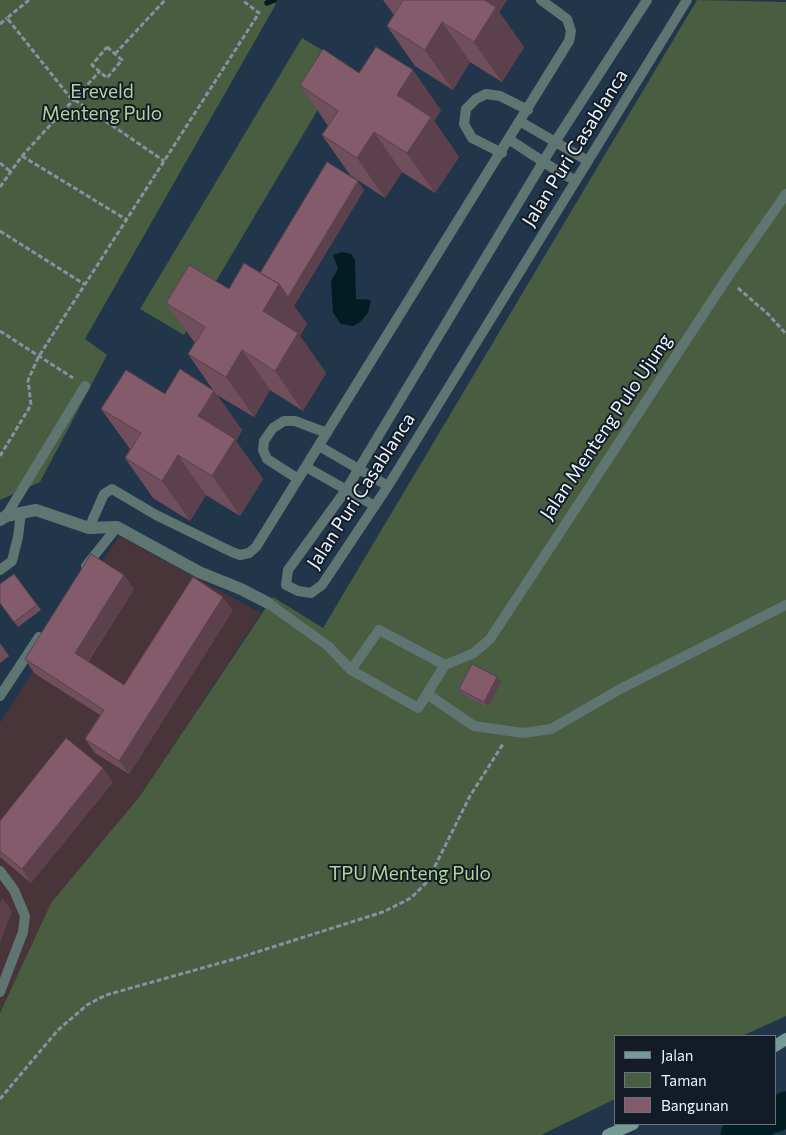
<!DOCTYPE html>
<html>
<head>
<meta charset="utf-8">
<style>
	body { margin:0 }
	#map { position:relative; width:786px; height:1135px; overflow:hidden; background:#21354b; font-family:Commissioner,sans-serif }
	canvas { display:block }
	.legend { position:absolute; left:614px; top:1035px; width:162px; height:90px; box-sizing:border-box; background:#131c26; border:1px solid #69727d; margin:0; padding:6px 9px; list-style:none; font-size:15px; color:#eaf4ff }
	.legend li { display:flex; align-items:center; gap:10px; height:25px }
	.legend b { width:25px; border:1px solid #69727d }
</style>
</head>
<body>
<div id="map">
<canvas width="786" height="1135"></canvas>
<ul class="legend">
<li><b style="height:6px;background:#769a95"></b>Jalan</li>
<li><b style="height:14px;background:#495d40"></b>Taman</li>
<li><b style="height:14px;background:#835b6b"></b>Bangunan</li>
</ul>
</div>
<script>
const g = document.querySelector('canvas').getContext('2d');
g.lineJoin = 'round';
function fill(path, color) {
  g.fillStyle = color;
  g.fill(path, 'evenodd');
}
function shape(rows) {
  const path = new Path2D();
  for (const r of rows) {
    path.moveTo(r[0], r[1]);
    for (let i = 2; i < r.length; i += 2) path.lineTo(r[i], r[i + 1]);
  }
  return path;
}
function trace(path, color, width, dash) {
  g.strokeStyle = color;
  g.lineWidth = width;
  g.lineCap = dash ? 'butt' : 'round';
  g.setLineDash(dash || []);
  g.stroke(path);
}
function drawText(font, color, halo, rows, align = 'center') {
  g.font = font + ' Commissioner,sans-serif';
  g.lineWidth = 4;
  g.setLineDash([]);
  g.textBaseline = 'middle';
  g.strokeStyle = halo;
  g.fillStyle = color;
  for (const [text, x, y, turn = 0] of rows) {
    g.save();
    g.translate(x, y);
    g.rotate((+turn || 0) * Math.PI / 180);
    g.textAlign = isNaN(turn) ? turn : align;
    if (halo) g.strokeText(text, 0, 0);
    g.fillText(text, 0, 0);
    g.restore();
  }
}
const education = shape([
	[119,536,261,613,140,796,51,903,0,1013,0,723]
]);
const green = shape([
	[0,0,271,0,276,4,85,339,107,355,40,482,0,500],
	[697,0,786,2,786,1016,742,1036,615,1036,615,1099,541,1135,0,1135,0,1013,51,903,140,796,273,597,323,628],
	[302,38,345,64,184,335,140,309]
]);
const water = shape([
	[342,252,351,254,355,260,356,299,371,300,368,313,360,322,353,326,341,324,333,313,331,281,338,269,333,255]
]);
const stream = shape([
	[267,3,274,0]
]);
const river = shape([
	[775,1115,786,1109],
	[738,1135,759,1124]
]);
const path = shape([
	[29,0,7,18,69,96,164,161],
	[0,24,7,18],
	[107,47,122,60,107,78,92,65,107,47],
	[115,54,165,0],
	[22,156,127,220],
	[0,163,11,172],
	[0,187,22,156,100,71],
	[0,231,84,284],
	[738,288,769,315,786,334],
	[0,331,73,378],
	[0,456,31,405,28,380,39,356,259,13,242,0],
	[0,1099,58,1030,87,1005,106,995,238,958,383,912,411,898,427,882,470,796,503,744]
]);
const lane = shape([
	[647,0,555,142,346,490,288,570,286,585,298,591,311,593,322,585,388,486,687,0],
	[521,122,588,161],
	[510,140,559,172,575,180],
	[502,153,472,138,464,124,466,109,476,99,486,94,500,96,528,110],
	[319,446,388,486],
	[306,467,375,506],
	[298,479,267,459,263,450,264,441,273,428,284,421,295,421,327,433],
	[6,516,85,386],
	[89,528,104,494,112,489,156,515,232,552,240,555,249,553,256,547,569,41,571,31,567,19,541,0],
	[86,566,117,527],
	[0,570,12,561,18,537,21,513],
	[268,603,328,646,351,670,418,708,445,665],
	[351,670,379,630,445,665,474,653,490,639,727,278,786,194],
	[427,694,474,726,523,733,551,729,622,688,786,605],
	[0,696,39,637],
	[0,871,14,890,25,916,23,932,0,992]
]);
const street = shape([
	[0,520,6,516,36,510,89,528,117,527,199,572,241,589,268,603]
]);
const secondary = shape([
	[775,1046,786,1039],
	[608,1135,633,1124]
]);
const wall = shape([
	[383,0,507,0,499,12,524,47,502,82,470,62,453,90,415,66,387,26,394,15],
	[359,73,441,110,434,121,459,157,435,193,402,172,385,198,350,175,322,135,328,126,300,85],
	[364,190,294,306,307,324,300,336,326,373,303,411,270,390,254,417,217,395,242,430,236,441,263,479,240,516,206,495,190,521,153,498,125,458,130,449,101,409,165,394,213,390,188,354,195,343,166,303,229,289,260,273],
	[14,574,41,610,18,627,0,603],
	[134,589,88,662,124,685,233,610,129,774,95,753,85,739,100,715,34,673,25,659],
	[0,643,9,656,0,663],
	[501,682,488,707,462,694,459,689],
	[113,782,31,883,0,857,0,821]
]);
const shadedWall = shape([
	[472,0,507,0,499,12,524,47,502,82,474,42],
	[442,22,470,62,453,90,425,50],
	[413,70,441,110,434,121,459,157,435,193,407,153,397,95],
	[374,132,402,172,385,198,357,158],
	[358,181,364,190,294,306,307,324,300,336,326,373,303,411,275,371,263,311,279,284],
	[242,350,270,390,254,417,226,377],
	[214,391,242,430,236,441,263,479,240,516,212,476,198,416],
	[178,455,206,495,190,521,162,481],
	[124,575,134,589,84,667,75,653],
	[223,597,233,610,129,774,119,761],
	[497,677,501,682,488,707,484,702],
	[103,768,113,782,31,883,22,869],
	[2,898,12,911,0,943,0,903]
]);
const building = shape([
	[403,0,484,0,496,7,474,42,442,22,425,50,387,26,403,0],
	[376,47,413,70,397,95,431,117,407,153,374,132,357,158,322,135,338,111,300,85,323,49,359,73,376,47],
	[327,162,358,181,288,297,279,284,260,273,327,162],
	[244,263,279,284,263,311,298,333,275,371,242,350,226,377,188,354,205,327,166,303,189,265,229,289,244,263],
	[180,369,214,391,198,416,235,439,212,476,178,455,162,481,125,458,141,433,101,409,126,370,165,394,180,369],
	[91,554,124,575,75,653,124,685,193,577,223,597,119,761,85,739,104,710,25,659,91,554],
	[14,574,37,605,14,622,0,603,0,584,14,574],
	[472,664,497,677,484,702,459,689,472,664],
	[66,738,103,768,22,869,0,851,0,821,66,738]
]);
const parkNames = [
	["Ereveld",102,92],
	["Menteng Pulo",102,114],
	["TPU Menteng Pulo",410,874]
];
const streetNames = [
	["Jalan Puri Casablanca",575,148,-58],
	["Jalan Menteng Pulo Ujung",606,427,-56],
	["Jalan Puri Casablanca",361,491,-57]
];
fill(education, '#493539');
fill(green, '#495d40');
fill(water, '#021d22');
trace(stream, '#021d22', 5.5);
trace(river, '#021d22', 35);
trace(path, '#8493a4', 3, [5, 2.5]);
trace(lane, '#5f7572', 10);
trace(street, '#5f7572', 12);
trace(secondary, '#769a95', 12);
fill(wall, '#714e5c');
fill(shadedWall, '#5c404b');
fill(building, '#835b6b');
trace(building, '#5c404b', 1);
drawText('19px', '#afd69c', '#131c26', parkNames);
drawText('19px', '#eaf4ff', '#131c26', streetNames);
</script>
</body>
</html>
